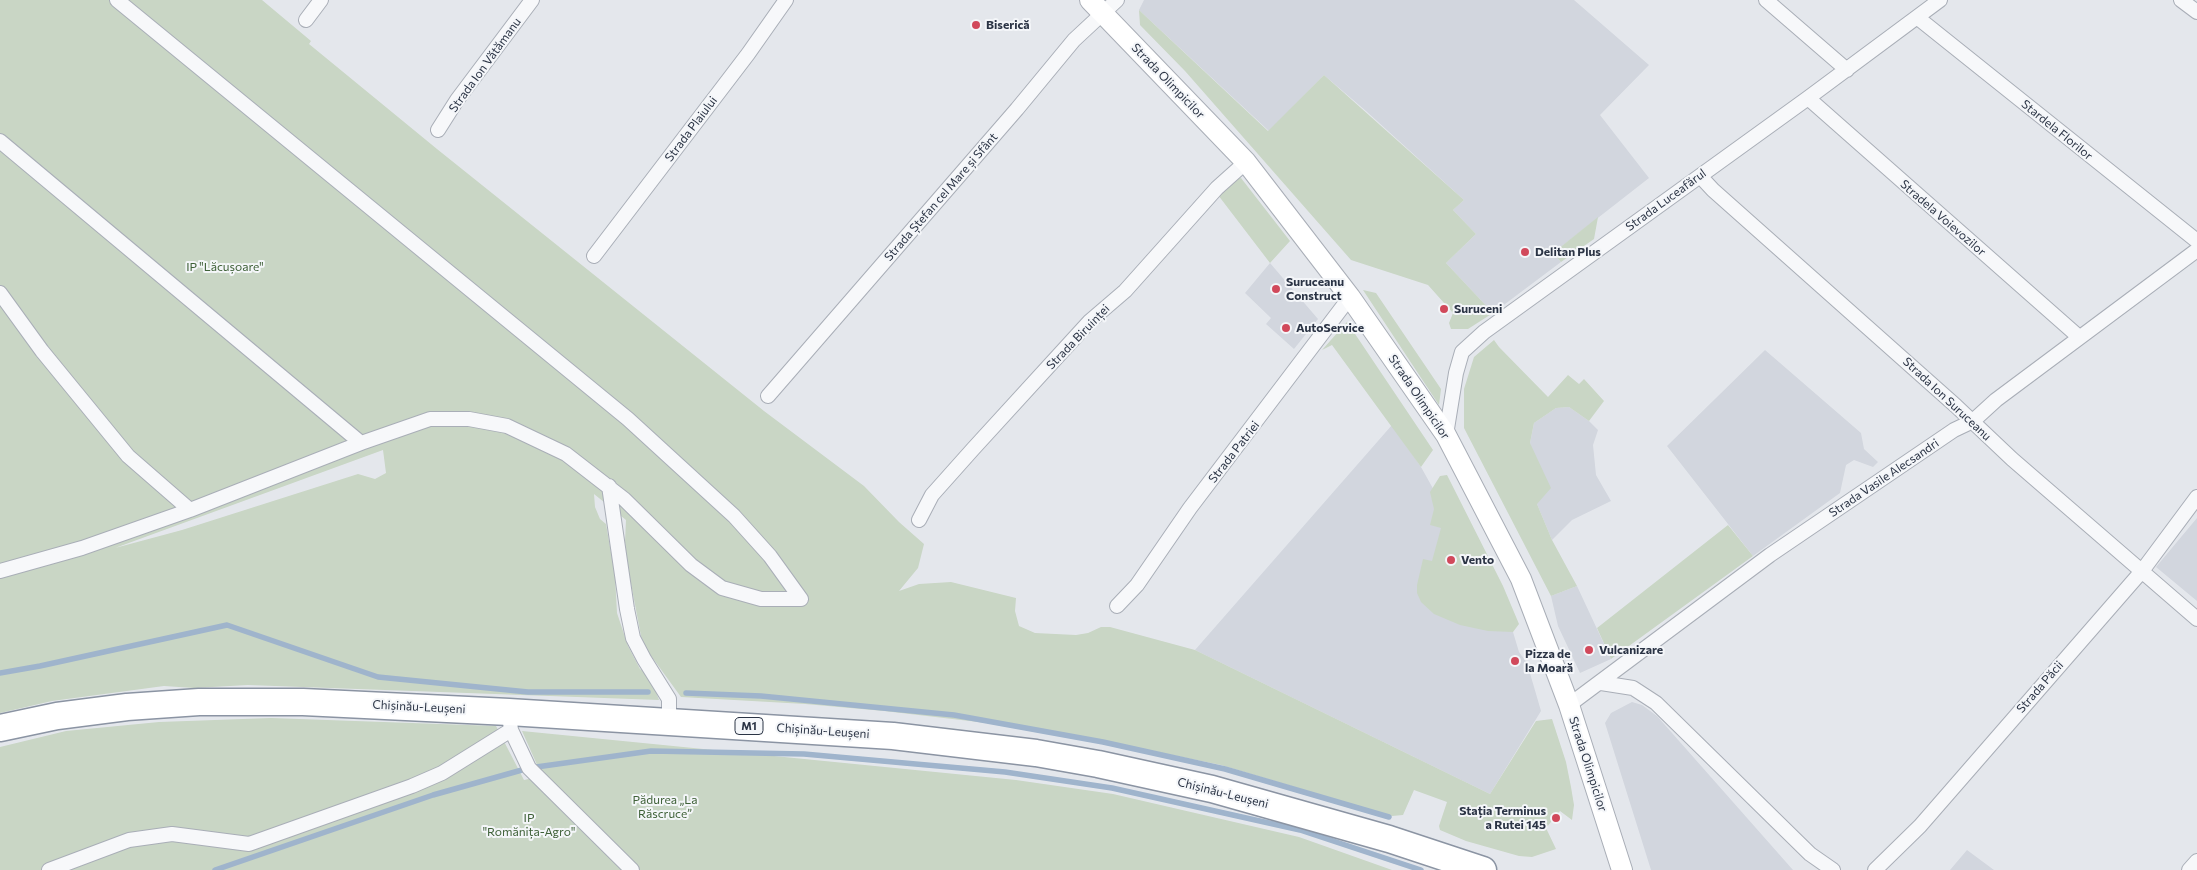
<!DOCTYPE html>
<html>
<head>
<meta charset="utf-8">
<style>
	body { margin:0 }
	canvas { display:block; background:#e4e7ec }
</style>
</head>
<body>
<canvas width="2197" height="870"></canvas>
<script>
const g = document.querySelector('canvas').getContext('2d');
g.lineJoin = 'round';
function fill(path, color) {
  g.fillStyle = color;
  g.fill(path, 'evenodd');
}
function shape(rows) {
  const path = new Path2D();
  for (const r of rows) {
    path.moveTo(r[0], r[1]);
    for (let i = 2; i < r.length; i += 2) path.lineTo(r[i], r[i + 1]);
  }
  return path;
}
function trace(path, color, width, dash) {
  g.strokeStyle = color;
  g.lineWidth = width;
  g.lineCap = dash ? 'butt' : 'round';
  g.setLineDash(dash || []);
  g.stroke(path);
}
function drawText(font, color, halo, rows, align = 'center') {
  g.font = font + ' Commissioner,sans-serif';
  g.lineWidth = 4;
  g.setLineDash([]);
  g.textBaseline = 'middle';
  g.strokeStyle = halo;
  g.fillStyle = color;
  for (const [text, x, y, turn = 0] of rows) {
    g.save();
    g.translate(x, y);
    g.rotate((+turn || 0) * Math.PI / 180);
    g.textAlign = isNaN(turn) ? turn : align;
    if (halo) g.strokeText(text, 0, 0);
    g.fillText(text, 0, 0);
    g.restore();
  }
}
const built = shape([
	[1144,0,1574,0,1649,65,1600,115,1649,178,1553,253,1561,262,1493,313,1446,263,1476,234,1453,210,1464,200,1366,111,1324,75,1269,131,1139,10],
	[1270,263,1318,319,1294,349,1266,324,1271,318,1245,293],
	[1765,350,1861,433,1864,449,1878,462,1873,467,1854,460,1846,465,1840,493,1753,556,1667,446],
	[1569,407,1589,421,1598,430,1593,445,1596,475,1611,501,1572,520,1552,540,1537,504,1530,443,1534,423,1556,408],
	[1392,425,1421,467,1513,632,1519,652,1527,663,1541,711,1490,794,1195,650],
	[2197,518,2197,601,2156,567],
	[1577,586,1611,659,1580,673,1558,626,1551,596],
	[1632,702,1642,705,1657,716,1793,870,1651,870,1605,723,1611,713],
	[1967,850,1994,870,1950,870]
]);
const green = shape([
	[0,0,262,0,311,41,309,44,437,149,764,411,864,486,899,522,924,544,918,568,899,591,919,584,951,582,1016,598,1015,611,1019,626,1035,633,1076,635,1088,633,1101,627,1110,627,1195,650,1490,794,1536,721,1552,719,1566,762,1571,787,1574,805,1572,820,1560,811,1546,828,1556,849,1532,857,1519,856,1466,841,1440,830,1439,826,1447,802,1414,790,1403,815,1392,816,1221,765,1055,731,884,711,805,704,681,697,649,653,641,636,628,568,625,542,626,520,594,494,595,507,600,519,606,524,615,576,617,613,628,646,640,669,650,676,659,700,248,685,194,688,164,686,52,701,0,713],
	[383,450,386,473,375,479,358,474,182,530,115,548],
	[1139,10,1268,131,1324,75,1464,200,1453,210,1476,234,1446,263,1493,313,1468,329,1451,329,1449,323,1453,313,1428,285,1351,260,1185,71,1140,25],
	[1241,178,1290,241,1270,263,1218,195,1233,180],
	[1598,217,1594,239,1561,262,1553,253],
	[1363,290,1376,293,1441,389,1439,405],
	[1347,322,1433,450,1421,467,1332,345,1322,350],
	[1494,340,1499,347,1548,397,1568,375,1579,384,1584,379,1604,401,1589,421,1569,407,1556,408,1534,423,1530,443,1551,488,1537,504,1552,540,1577,586,1551,596,1464,428,1464,389,1474,357],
	[1447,475,1503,586,1519,624,1513,632,1488,631,1460,625,1434,614,1421,602,1417,593,1417,585,1423,559,1432,561,1441,528,1430,525,1434,509,1430,492,1440,476],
	[1728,525,1753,556,1611,659,1597,628],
	[271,718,496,726,524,780,542,776,522,731,1016,780,1113,794,1299,837,1392,870,0,870,0,747,66,731,159,722]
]);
const stream = shape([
	[0,673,40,666,227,625,378,677,528,692,648,692],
	[686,693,761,696,954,715,1103,742,1225,769,1389,817],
	[215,870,433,795,529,768,651,751,804,754,1005,772,1112,788,1300,830,1421,870]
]);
const street = shape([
	[117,0,628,419,734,516,770,556,801,599],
	[1766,0,1847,70],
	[2181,0,2197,12],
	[1918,18,2197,241],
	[306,20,321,0],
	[1808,98,2079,337],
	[438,130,457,100,532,0],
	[0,141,361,443],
	[1700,176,1713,190,1956,406,2012,459,2197,619],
	[594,256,748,54,786,0],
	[0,293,42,351,128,456,190,510],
	[768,396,1017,109,1074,40,1117,0],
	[1446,435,1456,373,1462,352,1484,332,1808,98,1940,0],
	[609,486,627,609,633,638,644,659,669,699,669,721],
	[919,520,932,495,973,449,1090,321,1125,291,1217,188,1246,162],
	[0,571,82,548,190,510,361,443,430,419,469,419,507,426,566,454,624,499,691,565,722,588,761,599,801,599],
	[1117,606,1137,585,1190,508,1350,297],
	[1601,683,1633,688,1656,703,1810,854,1833,870],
	[1569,705,1770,555,1954,430,1973,421,1996,400,2197,250],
	[510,722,511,730,529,768,632,870],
	[49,870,129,840,172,834,249,844,412,786,442,773,511,730],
	[1875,870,1920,826,2142,571,2197,497],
	[2189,870,2197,861]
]);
const secondary = shape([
	[1090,0,1246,162,1350,297,1446,435,1521,579,1569,705,1622,870]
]);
const highway = shape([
	[0,728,57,716,127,707,199,702,303,702,509,712,893,736,1036,753,1098,764,1212,789,1389,839,1483,870]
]);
const markers = [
	[976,25,5,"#d1495b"],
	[1525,252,5,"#d1495b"],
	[1276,289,5,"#d1495b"],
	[1444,309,5,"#d1495b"],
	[1286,328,5,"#d1495b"],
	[1451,560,5,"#d1495b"],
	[1589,650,5,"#d1495b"],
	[1515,661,5,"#d1495b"],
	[1556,818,5,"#d1495b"]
];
const shields = [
	[749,726,28]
];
const shieldNames = [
	["M1",749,726]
];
const poiNames = [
	["Biserică",986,25],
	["Delitan Plus",1535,252],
	["Suruceanu",1286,282],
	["Construct",1286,296],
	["Suruceni",1454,309],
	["AutoService",1296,328],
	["Vento",1461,560],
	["Vulcanizare",1599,650],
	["Pizza de",1525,654],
	["la Moară",1525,668],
	["Stația Terminus",1546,811,"right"],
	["a Rutei 145",1546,825,"right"]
];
const streetNames = [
	["Strada Ion Vătămanu",485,65,-54],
	["Strada Olimpicilor",1168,81,46],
	["Strada Plaiului",691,129,-53],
	["Stardela Florilor",2057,130,39],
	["Strada Ștefan cel Mare și Sfânt",941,197,-49],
	["Strada Luceafărul",1666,200,-36],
	["Stradela Voievozilor",1943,218,41],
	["Strada Biruinței",1078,337,-46],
	["Strada Olimpicilor",1419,397,56],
	["Strada Ion Suruceanu",1947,399,43],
	["Strada Patriei",1234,452,-52],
	["Strada Vasile Alecsandri",1884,478,-34],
	["Strada Păcii",2040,687,-49],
	["Chișinău-Leușeni",419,707,3],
	["Chișinău-Leușeni",823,731,4],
	["Strada Olimpicilor",1588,764,72],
	["Chișinău-Leușeni",1223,793,14]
];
const parkNames = [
	["IP \"Lăcușoare\"",225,267],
	["Pădurea „La",665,800],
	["Răscruce”",665,814],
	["IP",529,818],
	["\"Romănița-Agro\"",529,832]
];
fill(built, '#d2d6de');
fill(green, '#c9d6c5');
trace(stream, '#9fb4cc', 5.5);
trace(street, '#a9aeb7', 16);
trace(secondary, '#a9aeb7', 22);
trace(highway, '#8b94a3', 29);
trace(street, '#f7f8fa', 14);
trace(secondary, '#fff', 20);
trace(highway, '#fff', 26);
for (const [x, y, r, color] of markers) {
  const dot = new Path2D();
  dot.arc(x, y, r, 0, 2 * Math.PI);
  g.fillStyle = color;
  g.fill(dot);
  trace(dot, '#f4f6f9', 2);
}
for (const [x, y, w] of shields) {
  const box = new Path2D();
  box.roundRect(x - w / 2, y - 8.5, w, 17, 4);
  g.fillStyle = '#f4f6f9';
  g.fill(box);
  trace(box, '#2b3445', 1);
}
drawText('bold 11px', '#2b3445', null, shieldNames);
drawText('bold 12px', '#2b3445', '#f4f6f9', poiNames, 'left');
drawText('12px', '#2b3445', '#f4f6f9', streetNames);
drawText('12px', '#3f6138', '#f4f6f9', parkNames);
</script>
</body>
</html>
